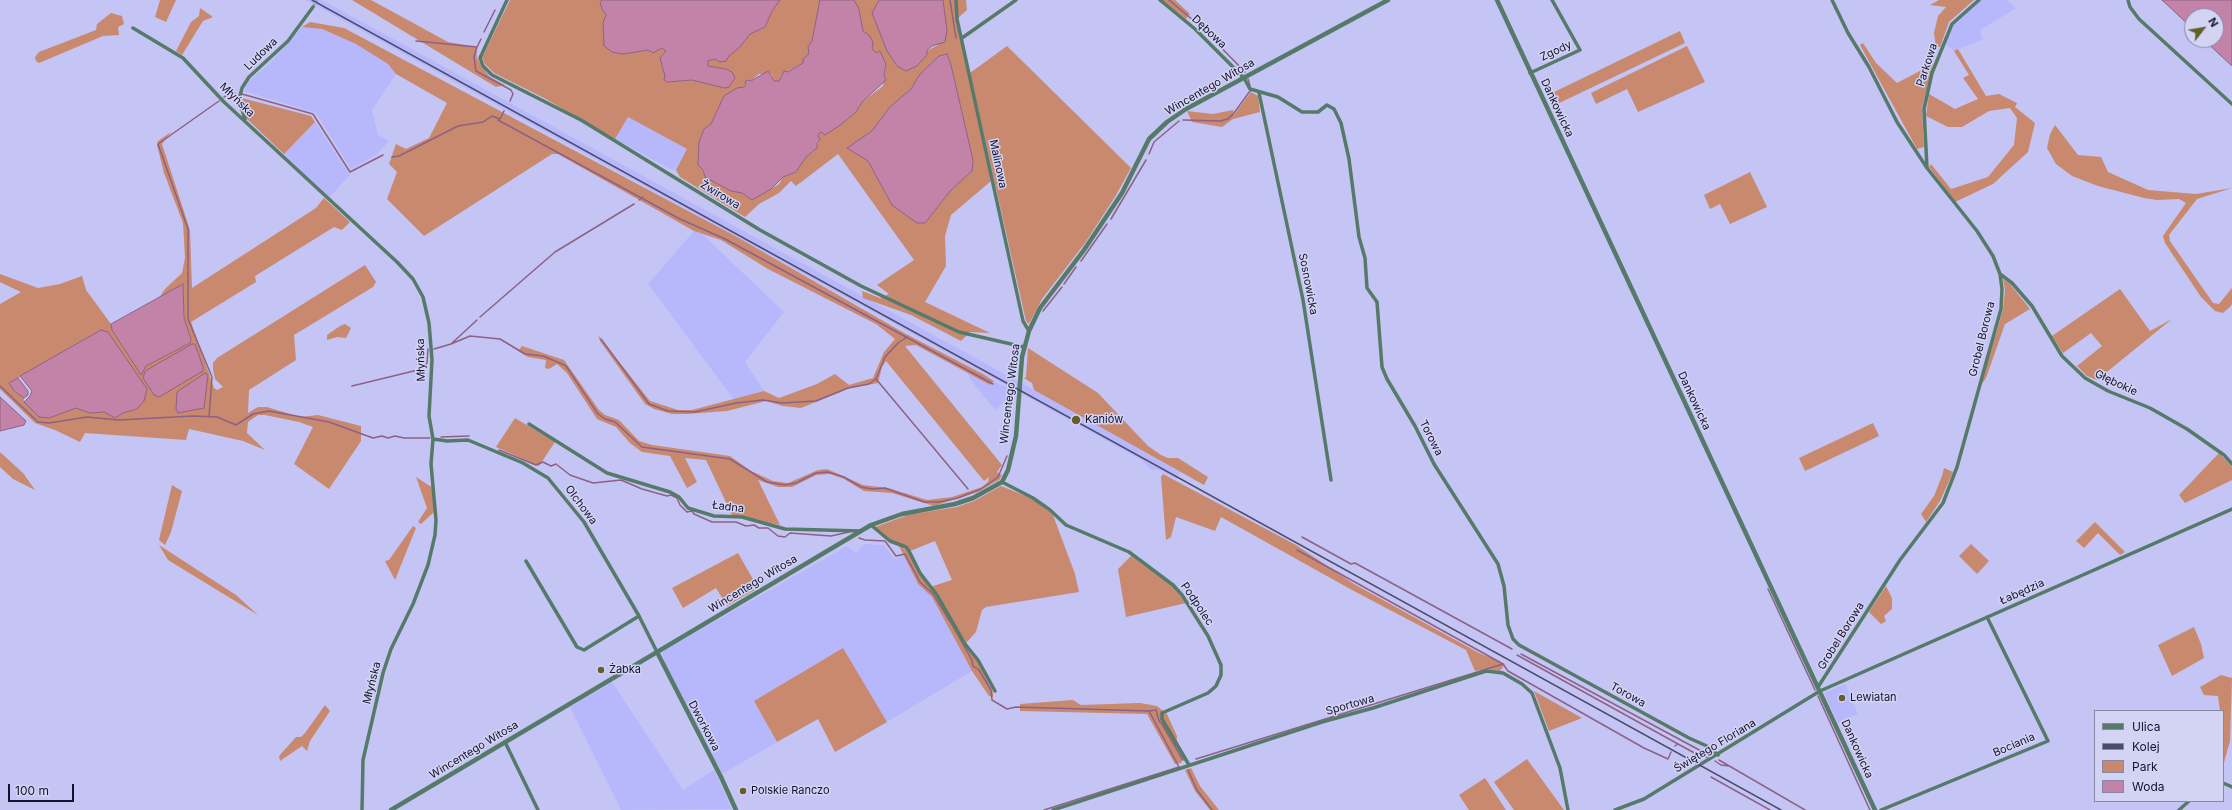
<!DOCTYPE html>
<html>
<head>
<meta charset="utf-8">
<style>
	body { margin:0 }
	#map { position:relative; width:2232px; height:810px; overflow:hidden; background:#c4c5f4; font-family:Inter,sans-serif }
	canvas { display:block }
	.legend { position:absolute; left:2094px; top:710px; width:130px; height:92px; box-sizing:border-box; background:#d3d4f4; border:1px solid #8786a5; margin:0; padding:5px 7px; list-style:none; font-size:12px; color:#14122e }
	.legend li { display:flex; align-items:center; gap:8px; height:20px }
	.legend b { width:20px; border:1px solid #8786a5 }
	.north { position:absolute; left:2184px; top:8px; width:40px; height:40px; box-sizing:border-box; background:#d3d4f4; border:1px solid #8786a5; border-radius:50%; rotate:59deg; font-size:11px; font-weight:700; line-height:16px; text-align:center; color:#14122e }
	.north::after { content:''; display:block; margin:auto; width:14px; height:18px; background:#635e2a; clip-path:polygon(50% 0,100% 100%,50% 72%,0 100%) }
	.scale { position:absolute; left:8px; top:784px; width:66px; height:18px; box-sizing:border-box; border:2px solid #14122e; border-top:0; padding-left:5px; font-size:12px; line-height:14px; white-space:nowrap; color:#14122e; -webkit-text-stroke:3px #d3d4f4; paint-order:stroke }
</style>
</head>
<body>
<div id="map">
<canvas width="2232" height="810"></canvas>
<ul class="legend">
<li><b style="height:5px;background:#567a69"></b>Ulica</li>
<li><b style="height:5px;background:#4c4b6d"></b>Kolej</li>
<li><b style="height:11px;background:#c8896e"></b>Park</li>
<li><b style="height:11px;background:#c383a9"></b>Woda</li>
</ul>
<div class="north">N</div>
<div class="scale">100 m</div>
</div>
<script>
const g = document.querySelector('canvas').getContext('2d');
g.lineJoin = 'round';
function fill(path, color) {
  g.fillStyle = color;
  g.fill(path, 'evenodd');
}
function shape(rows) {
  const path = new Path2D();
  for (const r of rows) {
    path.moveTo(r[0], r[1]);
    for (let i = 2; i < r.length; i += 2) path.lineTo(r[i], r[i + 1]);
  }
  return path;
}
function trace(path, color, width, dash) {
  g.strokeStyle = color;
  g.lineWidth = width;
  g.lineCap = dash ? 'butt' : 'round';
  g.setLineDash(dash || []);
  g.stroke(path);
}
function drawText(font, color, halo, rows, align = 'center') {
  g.font = font + ' Inter,sans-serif';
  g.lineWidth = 3;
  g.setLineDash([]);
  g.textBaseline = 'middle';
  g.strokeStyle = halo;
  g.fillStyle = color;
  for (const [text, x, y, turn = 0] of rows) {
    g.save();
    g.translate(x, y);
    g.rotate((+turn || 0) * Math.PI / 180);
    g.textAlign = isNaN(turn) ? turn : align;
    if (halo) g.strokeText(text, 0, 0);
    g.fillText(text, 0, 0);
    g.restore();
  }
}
const built = shape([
	[306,0,322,0,1032,389,1180,472,1176,479,1157,469,1154,470,1149,468,1143,461,1122,449],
	[1981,0,2007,0,2016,8,1980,30,1983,39,1954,51,1945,44,1953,25],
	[302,27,321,29,356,44,388,64,396,74,372,110,378,135,389,141,376,155,351,169,316,113,244,91,248,82,271,62],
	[628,117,687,149,676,170,670,169,615,139],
	[315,122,350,175,329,198,284,154],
	[694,231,701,233,784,312,745,362,764,391,735,401,648,284],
	[968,373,990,385,994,381,1015,391,1014,404,1008,399,995,410,970,379],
	[864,544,884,545,895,559,903,555,918,584,932,597,972,671,887,722,843,649,754,701,777,742,722,774,667,670,662,654,665,650,847,546,856,553],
	[612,682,683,790,714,770,732,809,621,810,570,707],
	[1845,684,1858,714,1838,723,1824,693]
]);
const green = shape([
	[160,0,176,0,166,22,155,17],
	[352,0,371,0,448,42,476,47,477,58,482,67,490,77,505,85,496,87],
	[510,0,602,0,600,2,602,9,606,15,603,23,604,38,623,54,662,48,666,51,660,58,667,82,692,80,725,88,726,69,708,66,708,61,729,56,740,47,750,34,765,27,772,11,780,0,820,0,812,41,808,47,809,54,803,63,781,75,779,81,774,81,771,74,759,74,751,81,747,80,744,87,737,88,724,96,711,124,704,129,698,160,705,177,731,191,763,194,779,184,783,177,796,172,806,157,813,152,820,140,818,135,821,132,839,126,856,112,862,102,883,86,886,64,880,52,876,53,872,49,873,42,869,35,863,31,859,9,854,0,879,0,876,5,885,44,887,51,897,66,938,45,945,15,943,0,966,0,967,10,957,19,991,181,951,215,945,236,946,266,925,302,990,333,970,332,961,341,911,315,863,298,862,291,880,298,889,294,877,285,914,260,838,154,796,186,791,181,779,193,759,204,745,217,680,177,676,170,687,149,628,117,615,139,544,98,494,73,485,64,482,58],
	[947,54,951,65,973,160,972,171,951,190,925,223,892,205,868,161,848,148,872,131,890,107,911,89,920,74,939,56],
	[1162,0,1175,0,1190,14,1186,19],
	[1939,0,1974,0,1949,22,1940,47,1936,47,1934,33,1938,16,1946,7,1930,5],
	[200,8,213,17,203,21,182,55,176,51,191,22,199,16],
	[111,13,122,16,124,24,118,27,119,35,103,36,39,63,36,61,35,57,39,52,96,30,97,24],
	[310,22,344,28,737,237,906,334,983,374,994,381,990,385,916,345,905,346,1002,465,997,472,1002,475,999,480,978,492,934,506,892,493,864,491,844,479,830,474,816,475,792,487,778,487,758,480,780,525,732,515,706,460,685,458,697,482,687,488,670,456,642,452,630,443,616,427,597,419,567,373,557,364,549,369,545,368,546,360,528,357,518,351,522,346,564,360,599,410,605,415,619,420,639,441,652,445,730,456,751,471,773,481,788,483,818,470,827,469,863,485,888,488,927,500,952,497,982,487,988,482,989,477,984,481,886,361,882,367,878,383,850,388,801,408,783,406,766,401,727,411,687,414,672,414,654,409,645,404,600,341,598,335,650,401,678,410,692,410,764,391,779,398,817,384,835,374,849,385,873,378,884,352,895,339,876,324,768,269,721,240,694,231,558,154,552,154,424,236,387,199,397,172,389,164,396,144,406,149,429,138,447,103,396,74,388,64,356,44,322,29,302,27],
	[1680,31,1685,43,1553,106,1548,95],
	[1863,43,1876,63,1897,83,1933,64,1922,108,1924,147,1917,149,1860,45],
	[1007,46,1131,168,1115,197,1085,243,1042,299,1029,324,1026,321,970,73],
	[1687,46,1705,82,1638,112,1627,89,1596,104,1591,93],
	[1958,49,1986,96,1999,94,2017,103,2015,107,2035,123,2028,152,1993,184,1955,202,1929,167,1931,164,1951,189,1988,177,2014,145,2017,118,2010,108,1989,111,1962,127,1948,127,1926,116,1929,94,1955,109,1978,99,1963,78,1969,75,1954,51],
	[1251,92,1258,96,1260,112,1233,119,1222,127,1192,122,1187,111,1213,114,1233,110,1234,115],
	[242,98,311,116,315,122,284,154,246,118],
	[2055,125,2078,155,2101,157,2108,172,2148,190,2196,194,2232,188,2197,199,2169,235,2170,241,2213,303,2219,304,2232,288,2232,304,2230,307,2223,313,2215,311,2201,297,2165,243,2163,236,2186,203,2179,199,2157,200,2144,198,2098,186,2072,176,2056,164,2047,148,2050,134],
	[171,132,162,144,190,230,192,288,316,208,324,198,350,222,342,230,334,227,255,276,256,282,191,322,214,388,217,390,223,387,215,379,213,369,213,363,217,358,365,265,376,282,373,287,294,335,296,360,249,390,248,413,258,407,267,407,300,417,318,415,361,426,361,441,329,489,294,464,313,427,299,422,265,415,258,415,248,422,247,433,265,450,243,441,189,429,186,440,85,433,80,442,55,430,35,423,0,389,0,304,21,292,0,282,0,274,38,288,60,284,82,276,86,290,111,324,112,330,141,374,146,366,190,343,191,339,184,318,183,284,159,298,165,289,182,273,185,258,183,223,164,173,157,145,158,141],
	[101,330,137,409,123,413,115,418,104,412,90,413,76,408,49,418,24,402,24,398,14,391,9,383],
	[208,375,206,386,189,410,182,411],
	[1750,172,1767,207,1730,224,1720,204,1710,209,1704,195],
	[2003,279,2010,284,2030,309,2005,324,1986,378,1981,385,2003,310,2005,290],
	[2120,289,2150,331,2172,319,2097,380,2087,376,2077,366,2102,346,2091,333,2063,353,2052,336],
	[345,324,351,328,346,338,337,337,327,340,327,335,340,326],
	[1028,348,1098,393,1148,446,1161,455,1168,458,1178,458,1208,477,1204,485,1034,390,1032,383,1024,378,1026,377],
	[515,418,555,442,539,466,496,447],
	[1873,423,1879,436,1805,471,1799,458],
	[0,452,23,473,35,490,13,479,0,467],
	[2219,453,2232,467,2232,480,2185,503,2179,495],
	[1944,468,1953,472,1940,501,1926,522,1921,514,1934,496,1942,476],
	[1163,474,1296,545,1354,584,1479,653,1505,664,1500,671,1486,669,1475,671,1466,650,1352,590,1221,517,1215,531,1176,517,1171,537,1166,540,1161,477],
	[416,477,433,488,434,512,421,524,418,522,427,508],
	[172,485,182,491,171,532,165,545,159,540],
	[1001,486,1033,499,1053,515,1075,574,1079,592,986,607,982,610,976,632,966,643,930,587,952,580,935,541,910,551,891,540,875,527,908,515,957,507,974,501],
	[2095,522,2125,552,2120,555,2098,533,2084,548,2076,541],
	[413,526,416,528,395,580,385,561,389,560],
	[1971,544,1989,561,1977,574,1959,556],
	[159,545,236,595,258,615,168,560],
	[899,546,908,551,919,574,936,595,978,661,993,692,993,697,989,696,972,671,932,597,918,584],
	[738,553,758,588,727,606,716,588,683,608,672,588],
	[1131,556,1172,586,1186,603,1126,617,1118,569],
	[1886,586,1892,598,1892,609,1884,616,1886,621,1881,624,1869,612],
	[2194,627,2201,644,2204,658,2172,676,2158,645],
	[843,648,887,722,835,752,818,719,777,742,754,701],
	[2221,675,2232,678,2230,741,2223,766,2223,711,2220,711,2218,696,2204,695,2200,687],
	[1534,691,1582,718,1549,731],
	[1073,700,1081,705,1140,703,1157,706,1167,714,1177,736,1176,747,1183,759,1181,763,1175,764,1147,714,1020,711,1020,704],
	[325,705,330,711,310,741,307,751,302,746,280,761,279,756,296,737,301,737,305,733],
	[1527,759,1564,810,1514,810,1494,782],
	[1191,768,1200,786,1219,810,1210,810,1195,791,1185,770],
	[1485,778,1506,810,1469,810,1459,795]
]);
const water = shape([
	[602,0,780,0,772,11,765,27,750,34,740,47,729,56,726,61,720,62,715,59,708,61,708,66,726,69,732,72,735,78,729,87,725,88,692,80,667,82,664,80,665,76,660,58,666,51,662,48,653,53,648,50,623,54,612,52,604,46,603,23,606,15,602,9,600,2,602,0],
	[820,0,854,0,859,9,863,31,869,35,873,42,872,49,876,53,880,51,886,64,884,75,886,80,862,102,856,112,839,126,825,135,821,132,818,135,820,140,817,143,817,148,806,157,796,172,783,177,771,189,752,200,742,193,731,191,705,177,703,170,698,165,699,142,704,129,711,124,724,96,737,88,744,87,746,85,745,82,747,80,751,81,768,71,774,81,779,81,784,71,788,72,803,63,803,59,809,54,808,47,812,41,820,0],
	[879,0,943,0,947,30,945,42,932,46,927,50,927,55,917,66,906,71,897,66,887,51,872,13,879,0],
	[2162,0,2232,0,2232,66,2204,40,2216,40,2216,16,2192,16,2192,28,2162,0],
	[947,54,951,65,973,160,972,171,951,190,925,223,917,223,892,205,868,161,847,148,872,131,890,107,911,89,920,74,939,56,947,54],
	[183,284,184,318,191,339,190,343,146,366,141,375,112,330,111,324,183,284],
	[101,330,108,332,147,389,144,401,137,409,123,413,115,418,104,412,90,413,76,408,49,418,39,417,24,402,30,396,32,391,20,376,101,330],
	[192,344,195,344,203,367,203,371,159,397,154,395,143,378,145,371,192,344],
	[205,373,208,375,204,408,178,413,176,409,177,392,205,373],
	[18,378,28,391,28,395,24,398,14,391,9,383,18,378],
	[0,397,26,421,24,425,0,431,0,397]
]);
const stream = shape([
	[950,0,956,38],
	[1169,0,1200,26,1245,72],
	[484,32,495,10],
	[416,41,477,47,474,57,476,71,511,90,513,94,510,101],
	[477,47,481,39],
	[1248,79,1250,86],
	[242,94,313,114,350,172,383,155],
	[224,97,229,94,235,93],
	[498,120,680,219,725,239,993,384],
	[1183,120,1220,121,1228,119,1234,113,1250,91],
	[1149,154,1154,142,1179,121],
	[392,157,399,156,458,126,483,122,492,116,500,119,504,111],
	[639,200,643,197],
	[1111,219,1146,160],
	[1081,261,1107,224],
	[1064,284,1076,267],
	[1043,311,1062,287],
	[480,317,555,252,634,204],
	[601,339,649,404,668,411,695,412,736,403,763,400,782,403,816,401,848,388,869,384,876,379,885,357,898,343,907,337],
	[451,344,470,336,500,339,525,354,543,356,562,364,566,366,598,414,605,419,615,422,642,447,730,459,767,482,785,485,796,483,816,473,828,472,844,477,861,487,872,489,885,488,924,502,939,502,958,498,981,489,998,477,1007,456],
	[434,349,451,344,477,320],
	[876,379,968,489],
	[0,386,38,422,49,423,87,417,118,420,193,416,217,417,236,425,253,414,269,411,329,422,373,438,382,436,388,438,395,436,404,438,430,438],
	[352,386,422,369,427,363,428,349],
	[209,417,212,377,188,319,188,229,158,144,219,101],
	[441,437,469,436],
	[499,450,536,465,543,462,551,466,556,464,570,475,593,483,621,480,642,489,667,496,671,495,677,498,680,505,687,512,692,511,694,514,712,522,736,522,746,526,754,525,759,528,768,528,778,536,785,537,790,533,831,536,849,532],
	[1302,537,1351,564,1355,563,1512,649],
	[859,538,865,540,885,541,896,556,905,554,920,582,933,594,951,623,972,660,973,666,979,670,991,690,992,700,1007,709,1016,707,1149,711,1179,767,1044,810],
	[1297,550,1503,664],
	[1768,589,1815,690],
	[1521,654,1703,752],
	[1517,655,1678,744],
	[1818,696,1870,810],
	[1149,711,1156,710,1159,721,1162,724,1183,760],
	[1675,746,1678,744,1700,756,1708,757],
	[1196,759,1503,664,1508,671,1644,748,1668,759,1671,752],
	[1719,760,1805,810],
	[1715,761,1721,765,1729,766],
	[1188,770,1197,790,1212,810],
	[1711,777,1770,810]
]);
const minorTunnel = shape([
	[313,7,317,0]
]);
const minor = shape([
	[507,0,480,58,483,66,492,75,581,120,760,230,861,286,959,332,1024,347],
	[956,0,957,19,1023,321,1029,331],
	[1160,0,1195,29,1244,78,1250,89,1278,97,1302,112,1318,112,1327,105,1334,109,1341,123,1349,159,1359,237,1365,258,1367,288,1377,302,1382,367,1387,379,1415,426,1434,464,1498,564,1504,586,1508,625,1513,639,1519,645,1689,738,1709,747,1718,755],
	[2128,0,2130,7,2139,19,2232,104],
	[133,28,183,58,224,102,397,262,413,279,423,297,429,323,432,360,429,416,433,439,431,464,436,520,435,535,428,565,413,604,391,649,383,673,363,760,362,810],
	[962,38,1016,0],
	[1530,73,1580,50,1552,0],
	[1259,93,1303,300,1331,480],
	[245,119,239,100,242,88,249,77,288,41,313,7],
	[1927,168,1924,109,1932,73,1952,24,1979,0],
	[2000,274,2012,283,2032,306,2062,356,2085,378,2108,391,2150,408,2187,429,2224,455,2232,464],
	[529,424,607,473,670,492,679,497,688,508,714,516,742,517,785,529,861,531],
	[433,439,447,441,468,440,523,463,548,478,584,522,639,616,657,652],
	[1002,482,1033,498,1050,510,1066,525,1129,552,1173,585,1182,595,1208,636,1221,665,1221,675,1216,686,1208,693,1162,713,1162,719,1189,765],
	[871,525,890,541,906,547,909,551,920,573,937,595,965,644,978,660,995,691],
	[526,561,577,647,584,650,639,616],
	[1818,687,1900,560,1943,503,1957,467,2001,309,2002,289,2000,274,1993,256,1977,231,1927,168,1897,122,1869,67,1848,33,1832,0],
	[505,742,538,810],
	[2223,783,2232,787],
	[1053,810,1322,722,1373,708,1486,671,1503,673,1522,684,1532,693,1560,768,1568,810],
	[1615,810,1644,799,1820,691,2232,509],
	[1881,810,2048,741,1987,617],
	[2179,810,2189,801]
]);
const tertiary = shape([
	[1497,0,1875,810],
	[657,652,721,777,736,810],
	[391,810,871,525,902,514,955,504,973,498,1002,482,1008,470,1016,436,1022,357,1029,331,1040,308,1084,250,1122,193,1149,139,1167,122,1186,109,1388,0]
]);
const rail = shape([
	[312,0,1781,810]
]);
const markers = [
	[1076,420,5,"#635e2a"],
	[601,670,4,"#635e2a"],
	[1842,698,4,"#635e2a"],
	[743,791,4,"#635e2a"]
];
const streetNames = [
	["Dębowa",1209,32,43],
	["Zgody",1556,51,-25],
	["Ludowa",261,54,-44],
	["Parkowa",1927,65,-72],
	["Wincentego Witosa",1210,87,-30],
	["Młyńska",237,100,44],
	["Dankowicka",1557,108,65],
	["Malinowa",998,164,78],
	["Żwirowa",720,195,31],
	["Sosnowicka",1308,284,79],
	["Grobel Borowa",1982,339,-76],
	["Młyńska",421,360,-91],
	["Głębokie",2116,383,25],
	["Wincentego Witosa",1010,394,-83],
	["Dankowicka",1694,401,65],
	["Torowa",1431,438,63],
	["Olchowa",581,505,53],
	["Ładna",728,507,7],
	["Wincentego Witosa",753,584,-31],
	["Łabędzia",2022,592,-24],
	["Podpolec",1197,604,56],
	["Grobel Borowa",1841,636,-58],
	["Młyńska",372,683,-76],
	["Torowa",1628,695,29],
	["Sportowa",1350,705,-16],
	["Dworkowa",704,726,62],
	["Bociania",2014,745,-23],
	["Świętego Floriana",1715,746,-31],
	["Dankowicka",1857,749,66],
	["Wincentego Witosa",474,750,-31]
];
const poiNames = [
	["Kaniów",1085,420],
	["Żabka",609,670],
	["Lewiatan",1850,698],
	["Polskie Ranczo",751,791]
];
fill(built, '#b7b8fb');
fill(green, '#c8896e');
fill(water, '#c383a9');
trace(water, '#8e6184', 1);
trace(stream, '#8e6184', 1.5);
trace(minorTunnel, '#a1a1cc', 3.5, [3.5, 2]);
trace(minor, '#567a69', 3.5);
trace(tertiary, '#567a69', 4.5);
trace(rail, '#4c4b6d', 1.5);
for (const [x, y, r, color] of markers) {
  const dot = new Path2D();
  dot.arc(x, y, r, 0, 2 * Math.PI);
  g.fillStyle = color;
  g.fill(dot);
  trace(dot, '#d3d4f4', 1.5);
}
drawText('11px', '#14122e', '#d3d4f4', streetNames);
drawText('11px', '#14122e', '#d3d4f4', poiNames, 'left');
</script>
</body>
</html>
